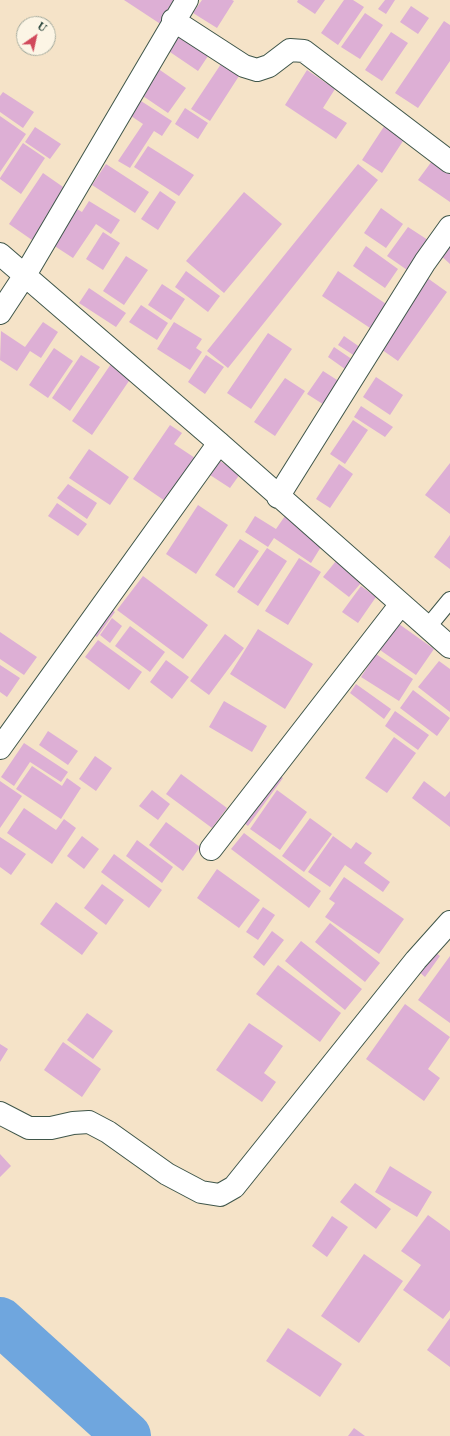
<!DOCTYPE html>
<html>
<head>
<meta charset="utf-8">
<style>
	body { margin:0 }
	#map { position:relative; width:450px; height:1436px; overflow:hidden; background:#f5e3c8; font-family:"EB Garamond",serif }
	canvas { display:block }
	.north { position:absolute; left:16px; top:16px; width:40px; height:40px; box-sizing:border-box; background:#fcf5e5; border:1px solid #a4ab9e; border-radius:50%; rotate:34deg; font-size:11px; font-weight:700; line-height:16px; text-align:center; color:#1f3d34 }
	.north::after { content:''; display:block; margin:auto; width:14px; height:18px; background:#d1495b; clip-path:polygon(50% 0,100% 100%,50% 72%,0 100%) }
</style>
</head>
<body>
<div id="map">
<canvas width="450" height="1436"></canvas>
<div class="north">U</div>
</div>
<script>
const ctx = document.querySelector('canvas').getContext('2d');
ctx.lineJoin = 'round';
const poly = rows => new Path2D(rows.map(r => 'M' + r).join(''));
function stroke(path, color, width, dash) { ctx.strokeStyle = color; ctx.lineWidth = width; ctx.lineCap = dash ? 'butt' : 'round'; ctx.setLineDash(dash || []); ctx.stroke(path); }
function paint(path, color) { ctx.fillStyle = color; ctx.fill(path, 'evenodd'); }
const river = poly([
	[0,1321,127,1436]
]);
const building = poly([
	[124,0,183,0,165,27],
	[202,0,232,0,234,1,217,28,193,13],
	[298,0,325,0,315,14,297,2],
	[344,0,353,0,364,7,338,45,321,33],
	[385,0,395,0,386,14,378,9],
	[411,6,429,18,418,34,400,22],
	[365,13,383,25,360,59,341,47],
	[444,21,450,25,450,61,418,108,395,93],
	[178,32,210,53,198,71,167,50],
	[391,32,408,43,382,81,365,70],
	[221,64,239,76,210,121,191,109],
	[157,68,186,88,168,113,140,94],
	[307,70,335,89,323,108,347,123,336,139,285,105],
	[3,92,34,112,23,128,0,112,0,96],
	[141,101,172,121,162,136,154,131,130,168,118,161,143,124,131,116],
	[185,108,208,123,198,139,175,124],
	[0,116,26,134,0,172],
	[385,125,405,138,382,173,362,160],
	[35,127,61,144,50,159,25,142],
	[23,143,45,158,21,194,0,179,0,178],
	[148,146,194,175,179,196,134,167],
	[432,161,450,174,450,202,418,180],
	[106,164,149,192,135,213,92,185],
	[358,164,378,180,228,368,207,351],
	[43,173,66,189,32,240,9,224],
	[160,191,176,202,158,230,141,219],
	[244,192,282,224,224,293,186,261],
	[89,201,120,220,111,234,96,224,73,258,53,245,77,209,82,212],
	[381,208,403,224,386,248,364,233],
	[408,227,431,242,410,272,387,256],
	[103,232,120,243,103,270,86,259],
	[450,241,450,264,438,253],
	[366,246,398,269,385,288,353,266],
	[126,256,148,270,124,305,103,291],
	[186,271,220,296,208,312,175,287],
	[338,271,386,304,370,328,322,296],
	[426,277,447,292,398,361,378,347],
	[162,284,185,299,171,320,148,305],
	[89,288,126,313,116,327,79,303],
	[141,305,168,323,157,340,129,322],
	[43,322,58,332,41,358,30,351,17,371,0,360,1,331,25,347],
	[174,322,202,339,196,348,202,352,190,370,157,349],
	[268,333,292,349,251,409,227,393],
	[344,336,367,352,361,360,338,345],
	[334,347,359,364,352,374,328,357],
	[54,348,73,361,48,398,29,385],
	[81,355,100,367,70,411,52,398],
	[206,355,224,367,205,394,188,382],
	[111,364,131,378,92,435,72,421],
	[323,371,345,385,329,408,307,394],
	[376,377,403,395,390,415,363,397],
	[285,378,305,391,275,436,254,422],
	[361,406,393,427,385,437,354,417],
	[353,420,368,430,345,464,330,454],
	[170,425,182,433,174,444,198,460,168,503,133,479],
	[89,449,129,477,110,505,69,478],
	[220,461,240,474,230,488,210,475],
	[450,463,450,514,425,495],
	[339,464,353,474,330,508,316,499],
	[68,484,97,503,87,519,57,498],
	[57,503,87,524,78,536,48,516],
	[198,505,228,525,196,574,166,554],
	[255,516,276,529,285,516,324,542,311,563,274,538,268,547,245,532],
	[450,535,450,569,434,557],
	[240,539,259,551,234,588,215,575],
	[267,548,287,561,258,606,237,592],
	[340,556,366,577,349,597,323,577],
	[299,558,321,572,288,625,265,611],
	[143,576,208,625,183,659,117,610],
	[361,586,376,597,358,623,342,612],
	[105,604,115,612,97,637,86,630],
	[112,618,122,626,110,643,100,635],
	[399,624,434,649,416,675,380,650],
	[130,626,165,652,150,672,115,646],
	[258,629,313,664,285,709,230,674],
	[0,632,37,657,24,675,0,659],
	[225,634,244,648,209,695,190,681],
	[98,640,142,672,129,690,85,657],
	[376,654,413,679,399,701,361,677],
	[166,660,189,677,172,699,150,682],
	[439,661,450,669,450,712,418,687],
	[0,665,20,678,7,697,0,692],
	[356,684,391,709,384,719,350,693],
	[413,690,450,718,437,736,400,708],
	[224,701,267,726,252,752,209,727],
	[395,711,429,735,418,750,385,726],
	[48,731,78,751,68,765,39,745],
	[394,737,416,753,387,793,365,778],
	[24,743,68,772,61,782,30,762,14,786,1,777],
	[95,756,112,768,96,791,79,779],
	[32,766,62,786,67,778,81,788,61,819,16,789],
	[275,772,283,778,248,826,240,820],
	[181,774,227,808,212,828,166,794],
	[0,781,22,796,0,828],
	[424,781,445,797,450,791,450,827,412,798],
	[152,790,170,804,158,820,139,806],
	[277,790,307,812,280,850,250,829],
	[24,808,56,830,64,819,76,828,52,864,7,833],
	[310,818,332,834,304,872,282,856],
	[166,822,200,847,183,871,149,845],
	[244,833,321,891,309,908,231,849],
	[82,836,99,849,84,869,67,856],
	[333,836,351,849,356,842,372,853,364,863,390,882,383,892,345,865,330,887,308,872],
	[0,837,26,854,11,875,0,867],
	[137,840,173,867,162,883,126,856],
	[114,854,162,890,149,908,101,872],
	[217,869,260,900,239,928,197,898],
	[344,877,404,919,379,954,325,917,335,903,329,899],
	[102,884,124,900,106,925,84,908],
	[56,902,98,933,82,955,40,924],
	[263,907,275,915,258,940,246,932],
	[330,923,380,963,365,982,315,942],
	[272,931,284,940,264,966,253,957],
	[301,941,362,989,345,1010,285,961],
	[432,950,440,956,425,977,417,970],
	[450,956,450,1023,418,1000],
	[278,965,341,1013,320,1042,256,994],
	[405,1004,450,1037,428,1069,440,1078,424,1101,366,1059],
	[87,1013,113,1031,93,1059,67,1040],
	[249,1023,283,1046,264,1073,276,1082,262,1102,216,1070],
	[63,1042,101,1069,82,1097,44,1070],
	[0,1044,8,1049,0,1062],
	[0,1154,11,1166,0,1177],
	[390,1166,432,1192,417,1217,375,1192],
	[355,1183,391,1209,376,1229,340,1202],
	[428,1215,450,1231,450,1310,443,1319,403,1290,421,1265,401,1251],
	[332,1216,348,1227,327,1257,312,1246],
	[364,1254,403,1281,359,1343,321,1316],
	[450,1318,450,1367,427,1350],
	[288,1328,342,1364,320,1397,266,1361],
	[354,1428,365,1436,348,1436]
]);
const service = poly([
	[427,628,450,600]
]);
const minor = poly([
	[173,20,244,66,257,70,269,66,290,50,304,51,450,162],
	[0,254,219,443,450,647],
	[0,313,25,275,187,0],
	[278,497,425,262,450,227],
	[0,748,219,443],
	[211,849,401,604],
	[0,1113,29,1128,51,1128,73,1123,89,1122,108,1132,167,1174,201,1192,220,1195,234,1187,416,960,450,922]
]);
stroke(river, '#6fa6de', 48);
paint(building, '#ddafd5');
stroke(service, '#3f564a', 18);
stroke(minor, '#3f564a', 24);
stroke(service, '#fff', 16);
stroke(minor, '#fff', 22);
</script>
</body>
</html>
